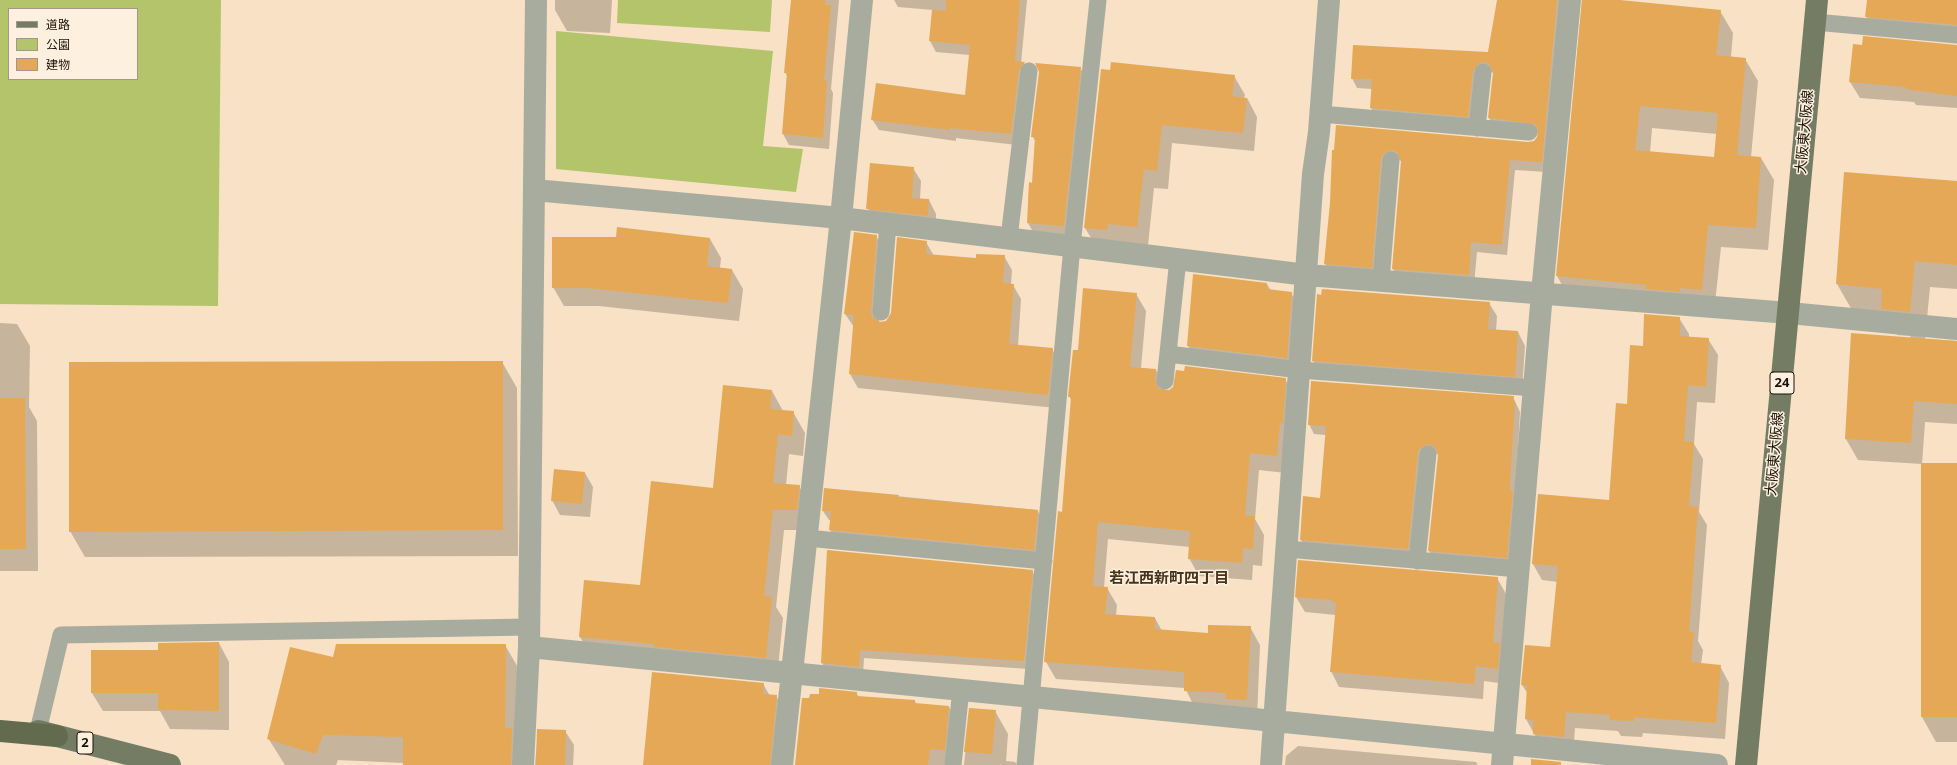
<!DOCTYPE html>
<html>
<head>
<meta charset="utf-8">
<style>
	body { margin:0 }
	#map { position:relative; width:1957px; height:765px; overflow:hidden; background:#f8e1c4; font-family:"Open Sans","Noto Sans JP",sans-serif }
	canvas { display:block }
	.legend { position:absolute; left:8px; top:8px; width:130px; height:72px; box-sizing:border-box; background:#fef0de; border:1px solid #a39788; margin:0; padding:5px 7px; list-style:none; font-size:12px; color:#1a1208 }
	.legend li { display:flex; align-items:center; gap:8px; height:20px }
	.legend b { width:20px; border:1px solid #a39788 }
</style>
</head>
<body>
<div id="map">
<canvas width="1957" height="765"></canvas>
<ul class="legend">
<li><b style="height:5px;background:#747c63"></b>道路</li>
<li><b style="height:11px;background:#b3c46b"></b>公園</li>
<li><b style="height:11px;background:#e4a856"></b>建物</li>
</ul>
</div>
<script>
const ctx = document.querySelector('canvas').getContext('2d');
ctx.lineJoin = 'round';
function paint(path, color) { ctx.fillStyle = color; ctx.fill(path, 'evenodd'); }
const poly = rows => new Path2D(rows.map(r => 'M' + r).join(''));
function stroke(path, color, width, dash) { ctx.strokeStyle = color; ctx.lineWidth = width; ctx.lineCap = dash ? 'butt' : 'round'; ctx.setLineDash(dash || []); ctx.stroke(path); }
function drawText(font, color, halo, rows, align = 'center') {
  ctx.font = font + ' "Open Sans","Noto Sans JP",sans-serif'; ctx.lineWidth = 3; ctx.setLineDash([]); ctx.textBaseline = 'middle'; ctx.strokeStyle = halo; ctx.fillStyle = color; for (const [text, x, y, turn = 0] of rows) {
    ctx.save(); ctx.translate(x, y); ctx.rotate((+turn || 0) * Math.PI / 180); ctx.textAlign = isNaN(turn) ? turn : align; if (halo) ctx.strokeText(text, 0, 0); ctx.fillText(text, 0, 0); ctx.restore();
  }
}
const green = poly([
	[0,0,221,0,218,306,0,304],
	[9,9,137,9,137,79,9,79],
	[618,0,772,0,770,32,617,23],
	[556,31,773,51,763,146,803,149,796,192,556,169]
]);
const shadow = poly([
	[555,0,612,0,610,33,567,31,555,10],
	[793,0,839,0,831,89,833,93,829,149,789,145,783,134,787,76,785,72],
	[894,0,1027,0,1021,63,1024,63,1030,74,1017,145,956,138,956,141,879,130,872,119,966,96,970,55,936,52,930,41,933,10,898,7],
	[1498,0,1569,0,1547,172,1515,170,1507,255,1477,252,1474,285,1399,279,1393,269,1402,161,1398,160,1377,277,1331,274,1325,264,1331,203,1333,151,1528,143,1534,142,1540,134,1537,132,1495,128,1489,118,1494,73,1491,72,1473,126,1377,118,1371,108,1372,89,1357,88,1352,78,1488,53],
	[1582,0,1610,0,1720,11,1733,33,1731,57,1745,59,1758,81,1751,157,1761,158,1774,180,1768,250,1721,247,1714,313,1570,299,1557,276],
	[1652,128,1717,134,1715,158,1650,153],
	[1868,0,1957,0,1957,40,1875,32,1866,16],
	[1863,46,1957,46,1957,108,1916,105,1914,102,1860,98,1850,82],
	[1080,68,1086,77,1069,235,1033,232,1028,223,1033,184,1036,142,1032,136],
	[1102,70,1234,76,1245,95,1244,98,1247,98,1257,117,1254,151,1172,143,1168,189,1154,188,1148,245,1096,246,1085,228],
	[913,168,921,181,920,199,929,200,936,214,936,229,875,222,868,208],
	[1845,173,1957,182,1957,289,1930,287,1925,339,1957,341,1957,424,1925,422,1922,464,1957,464,1957,742,1936,742,1922,717,1922,464,1858,460,1846,439,1911,336,1897,335,1884,314,1852,310,1837,284],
	[876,236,884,250,879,322,886,322,892,313,926,242,934,256,977,259,1004,256,1012,270,1011,285,1013,285,1021,299,1018,346,1052,349,1060,363,1056,408,858,388,850,374,854,327,845,314],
	[710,239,721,258,720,268,732,270,743,289,739,321,599,306,564,306,553,287],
	[1267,284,1271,291,1291,293,1303,312,1298,378,1199,366,1188,346],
	[1136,294,1146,311,1141,368,1156,370,1166,387,1165,391,1285,379,1295,397,1286,473,1259,470,1255,519,1264,535,1262,566,1253,565,1252,580,1199,576,1189,558,1190,547,1108,539,1104,587,1107,588,1117,605,1116,615,1155,618,1162,631,1209,634,1250,627,1260,645,1257,717,1195,708,1185,688,1056,679,1046,662,1063,513,1072,401,1069,396,1078,352],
	[1489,303,1497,316,1496,331,1518,332,1525,346,1522,390,1321,374,1313,361],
	[1679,318,1689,334,1689,338,1708,339,1718,355,1715,403,1697,402,1694,444,1703,459,1699,512,1707,525,1698,641,1703,650,1701,664,1720,666,1729,683,1725,739,1643,733,1642,737,1621,736,1618,731,1575,728,1573,753,1543,750,1526,719,1528,694,1522,685,1551,648,1558,582,1542,580,1533,564,1610,501,1628,405,1644,347],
	[0,323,17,324,30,346,29,407,37,421,38,571,0,571],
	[502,362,517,388,518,556,85,557,70,531],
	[772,391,783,411,793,412,805,433,803,456,789,454,786,485,799,486,811,507,808,530,784,530,776,607,783,618,777,678,592,657,580,637,585,581,641,586,714,489],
	[1513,397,1520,412,1512,567,1435,560,1429,551,1439,455,1435,453,1413,559,1306,549,1301,540,1321,499,1326,435,1314,434,1309,424],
	[585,473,593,487,590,517,560,515,552,500],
	[825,489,1037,510,1043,520,1039,559,835,539,830,530,831,520,829,520,823,511],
	[828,551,1032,571,1037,579,1029,669,864,658,863,675,827,672,822,663],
	[1497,578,1506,594,1506,684,1484,681,1483,699,1339,687,1331,671,1336,615,1305,612,1296,597],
	[219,643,229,662,229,730,170,729,160,711,103,711,92,693,159,651],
	[505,645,520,671,527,765,404,765,404,763,338,760,336,765,285,765,268,738,334,659],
	[763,684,770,696,776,696,789,718,784,765,644,765],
	[856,693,859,697,915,701,916,704,949,707,961,729,958,765,796,765],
	[970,709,995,711,1008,734,1006,761,1015,762,1017,765,964,765],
	[538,730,565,731,574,745,573,765,535,765],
	[1298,746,1476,762,1478,765,1285,765,1286,756]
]);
const building = poly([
	[791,0,826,0,825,5,831,5,824,80,827,81,823,138,782,134,787,73,784,73],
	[946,0,1020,0,1015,61,1025,62,1019,70,1011,134,950,128,950,130,871,120,876,83,965,95,970,45,929,41,932,10,946,11],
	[1497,0,1557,0,1542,162,1510,160,1502,245,1471,242,1469,275,1392,269,1401,161,1397,152,1391,150,1383,154,1381,159,1372,268,1324,264,1330,203,1332,150,1334,150,1336,125,1528,142,1534,141,1537,137,1538,128,1534,124,1488,118,1493,73,1489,64,1484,62,1479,63,1473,71,1468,117,1370,108,1372,79,1351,79,1353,45,1488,52],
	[1582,0,1620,0,1721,10,1716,55,1746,58,1737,155,1761,157,1756,228,1708,225,1702,290,1680,288,1680,292,1646,289,1646,285,1556,276],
	[1640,106,1718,113,1714,157,1635,150],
	[1867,0,1957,0,1957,25,1865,17],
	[1863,36,1957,45,1957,96,1905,89,1906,87,1849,82,1853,44,1862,45],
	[1111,62,1235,75,1232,96,1247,98,1243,133,1162,125,1157,171,1144,169,1137,227,1108,224,1107,230,1084,228,1101,69,1110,70],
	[1035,63,1081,67,1064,226,1027,223,1029,182,1032,183,1035,137,1031,137,1039,72],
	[870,163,914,167,912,198,929,199,928,216,866,209],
	[1844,172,1957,181,1957,265,1915,261,1910,312,1881,309,1882,289,1836,284],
	[617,227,710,238,707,266,732,269,728,303,588,288,552,288,552,237,616,237],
	[854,232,877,235,871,311,872,317,880,322,886,321,891,313,897,237,927,241,926,254,976,258,976,254,1005,255,1003,283,1014,284,1009,344,1053,348,1048,395,849,374,854,315,844,314],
	[1193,274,1267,283,1267,289,1292,292,1287,358,1187,346],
	[1083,288,1137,293,1130,367,1156,369,1155,380,1159,389,1169,390,1173,387,1176,370,1184,371,1185,366,1286,378,1283,423,1280,423,1277,456,1250,453,1245,516,1255,516,1253,549,1243,548,1242,563,1188,559,1190,531,1098,522,1093,586,1108,587,1105,614,1155,617,1155,629,1208,633,1208,625,1251,626,1247,700,1225,699,1226,693,1184,691,1184,672,1044,662,1058,511,1062,512,1071,397,1068,397,1073,350,1078,350],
	[1322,289,1490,302,1488,329,1518,331,1515,377,1312,361,1317,294,1321,295],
	[1644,314,1680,317,1680,336,1709,338,1706,387,1688,385,1684,441,1694,442,1689,506,1698,507,1689,632,1694,632,1691,662,1721,665,1716,723,1634,717,1634,721,1610,720,1610,715,1566,712,1564,737,1533,734,1533,720,1525,719,1527,686,1521,685,1525,645,1550,647,1558,566,1532,564,1538,494,1609,500,1616,403,1627,404,1630,345,1643,346],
	[1851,333,1957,341,1957,404,1914,401,1911,443,1845,439],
	[503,361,503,530,69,532,69,362],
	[1311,381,1514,396,1513,401,1515,401,1510,482,1510,491,1513,491,1507,558,1428,551,1438,455,1434,446,1429,444,1420,448,1418,453,1408,549,1300,540,1303,496,1320,498,1326,426,1308,425],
	[723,385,772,390,770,409,794,411,792,436,778,434,773,483,800,485,797,510,773,510,764,596,772,597,766,658,654,647,654,644,579,637,584,580,640,585,651,481,713,488],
	[0,398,25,398,26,549,0,549],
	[1921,463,1957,463,1957,717,1921,717],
	[554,469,585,472,582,504,551,501],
	[824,488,899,495,898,497,1038,510,1034,550,829,530,831,511,822,511],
	[827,550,1033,570,1024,661,860,650,859,667,821,663],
	[1298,560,1498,577,1493,643,1500,643,1498,669,1476,666,1474,684,1330,672,1336,603,1332,602,1332,600,1295,597],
	[219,642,219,711,158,710,158,693,91,693,91,650,158,650,158,643],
	[336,644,506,644,505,728,512,728,511,765,403,765,403,737,323,735,316,754,267,739,290,647,333,657],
	[652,672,764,683,763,694,777,695,770,765,643,765],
	[819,688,857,692,857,696,915,700,915,703,949,706,945,750,930,749,928,765,795,765,802,698,809,698,810,694,819,694],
	[969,708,996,710,992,754,964,752],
	[537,729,566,730,565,765,536,765],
	[1531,759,1561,762,1561,765,1531,765]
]);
const lane = poly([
	[1815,22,1957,35],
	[1321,114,1529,132],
	[1477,128,1483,72],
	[1009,238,1029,71],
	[1381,280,1391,160],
	[881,312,888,223],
	[1168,354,1300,370,1534,388],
	[1165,381,1178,259],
	[807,538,1044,561],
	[1287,549,1519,569],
	[1417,561,1428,454],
	[38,731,61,635,529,627],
	[953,765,961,689],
	[1025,765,1072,246,1098,0]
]);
const street = poly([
	[534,190,841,218,1307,275,1789,313,1957,329],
	[529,647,1717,765],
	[523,765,529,647,536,0],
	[782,765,841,218,862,0],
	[1271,765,1313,174,1319,132,1329,0],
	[1502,765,1542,293,1570,0]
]);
const primary = poly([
	[38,731,170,765],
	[1746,765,1817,0]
]);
const highway = poly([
	[0,731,57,736]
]);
const shields = [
	[1782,383,24],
	[85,743,16]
];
const shieldNames = [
	["24",1782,383],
	["2",85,743]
];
const streetNames = [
	["大阪東大阪線",1805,132,-85],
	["大阪東大阪線",1775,454,-85]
];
const neighbourhoodNames = [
	["若江西新町四丁目",1169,579]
];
paint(green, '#b3c46b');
paint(shadow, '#0003');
paint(building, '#e4a856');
stroke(lane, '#a7ac9e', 17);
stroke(street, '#a7ac9e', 22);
stroke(primary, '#747c63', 22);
stroke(highway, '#626b4e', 22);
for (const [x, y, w] of shields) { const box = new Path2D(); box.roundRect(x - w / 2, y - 11, w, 22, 3); ctx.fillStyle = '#fef0de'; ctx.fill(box); stroke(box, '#1a1208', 1); }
drawText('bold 13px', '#1a1208', null, shieldNames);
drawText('14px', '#1a1208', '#fef0de', streetNames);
drawText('bold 15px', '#47341c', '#fef0de', neighbourhoodNames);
</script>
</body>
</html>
